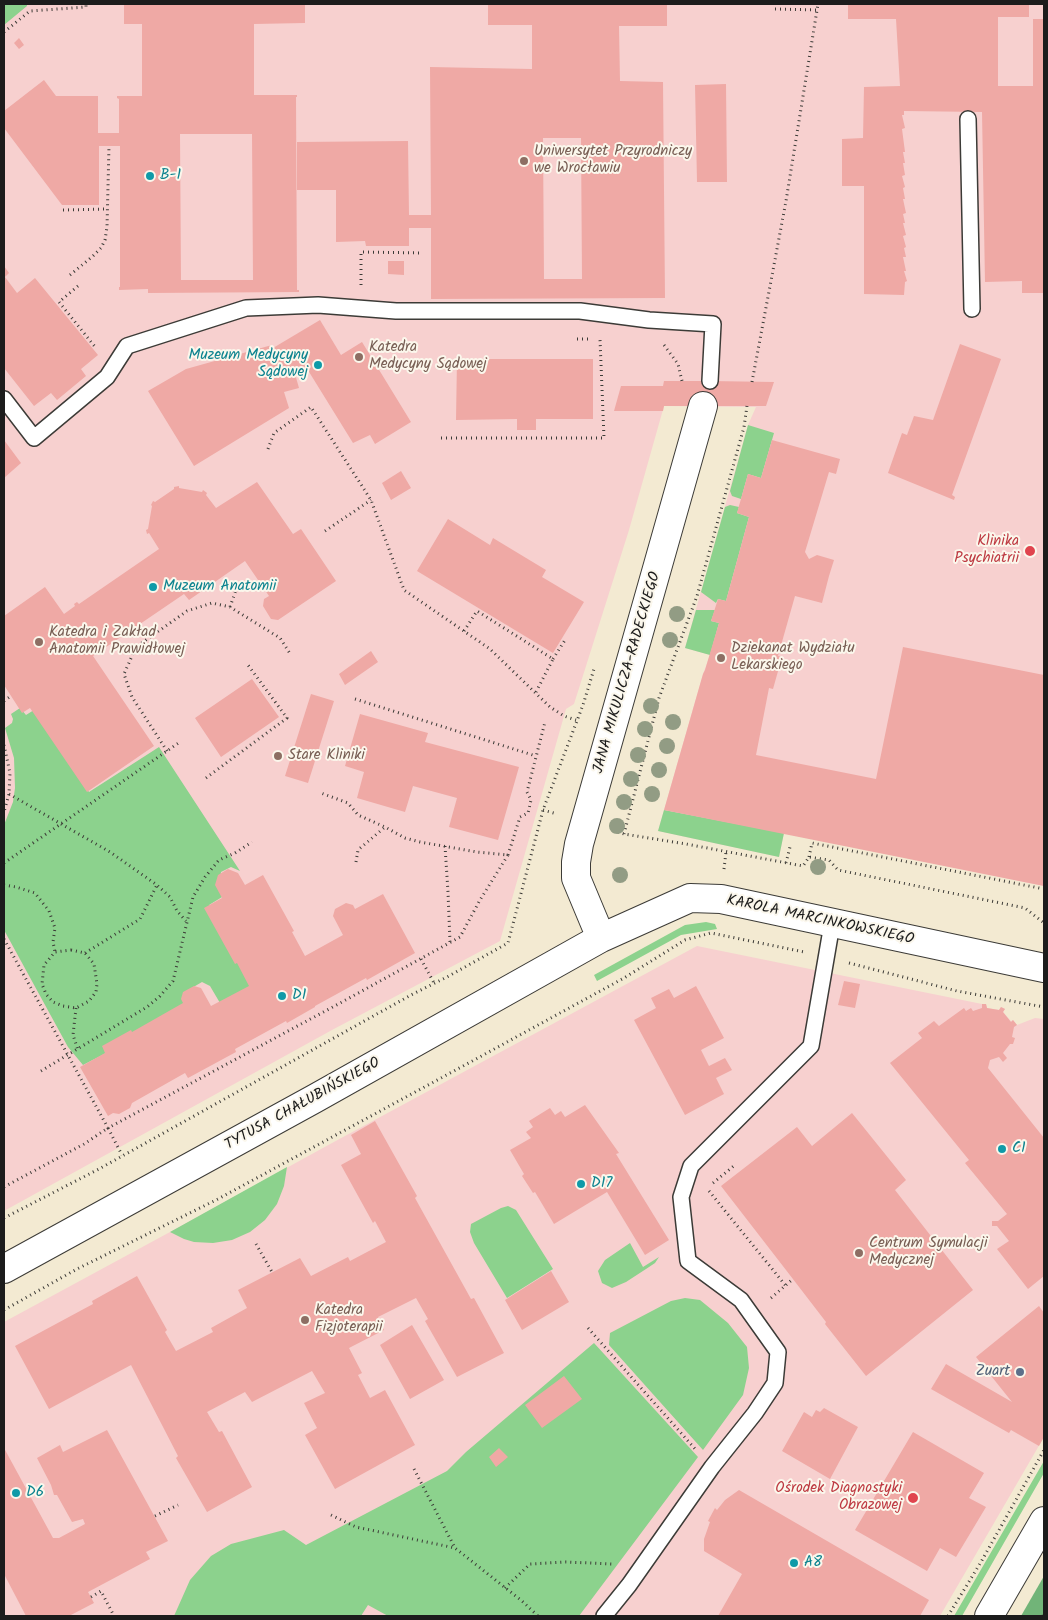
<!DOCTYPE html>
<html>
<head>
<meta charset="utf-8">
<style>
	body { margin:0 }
	#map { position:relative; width:1048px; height:1620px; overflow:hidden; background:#f3ead2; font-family:Kalam,sans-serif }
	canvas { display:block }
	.frame { position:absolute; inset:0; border:5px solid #1c1c1c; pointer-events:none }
</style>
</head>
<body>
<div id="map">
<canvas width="1048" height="1620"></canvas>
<div class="frame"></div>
</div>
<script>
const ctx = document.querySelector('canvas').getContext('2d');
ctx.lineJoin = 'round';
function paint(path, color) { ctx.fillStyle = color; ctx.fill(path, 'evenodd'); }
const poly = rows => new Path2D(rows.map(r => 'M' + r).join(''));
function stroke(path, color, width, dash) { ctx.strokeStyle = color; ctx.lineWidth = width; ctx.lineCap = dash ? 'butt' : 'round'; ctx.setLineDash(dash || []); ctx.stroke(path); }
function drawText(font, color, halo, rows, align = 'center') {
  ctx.font = font + ' Kalam,sans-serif'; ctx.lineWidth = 4; ctx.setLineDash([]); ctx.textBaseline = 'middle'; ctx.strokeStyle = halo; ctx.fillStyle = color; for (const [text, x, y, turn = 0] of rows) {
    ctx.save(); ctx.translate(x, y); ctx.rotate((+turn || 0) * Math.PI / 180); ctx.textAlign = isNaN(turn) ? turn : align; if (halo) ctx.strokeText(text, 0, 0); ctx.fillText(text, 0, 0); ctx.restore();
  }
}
const built = poly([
	[4,4,1044,4,1044,886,784,833,779,857,658,831,703,674,710,655,685,648,748,425,756,407,664,406,629,530,574,704,566,709,500,941,332,1030,4,1211],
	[697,946,982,1004,986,1004,987,1008,999,1010,1001,1007,1005,1009,1003,1012,1011,1021,1013,1020,1017,1025,1035,1018,1044,1019,1044,1437,940,1616,4,1616,4,1322,170,1232,332,1143]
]);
const green = poly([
	[4,4,27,4,27,6,4,25],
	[748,425,774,433,761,478,748,474,741,499,732,496,730,491],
	[730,505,739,507,737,513,749,517,726,601,718,599,716,603,701,592,725,507],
	[696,610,715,610,711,621,719,623,710,655,685,648],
	[20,708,26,715,34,710,89,792,159,747,240,871,231,867,221,872,220,882,227,894,209,905,242,962,256,984,220,1003,210,986,202,982,190,989,190,1001,112,1050,83,1065,68,1047,4,930,4,825,13,802,15,788,14,758,5,728,12,723,13,719,11,714],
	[664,810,784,833,779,857,658,831],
	[706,922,715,924,717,929,681,935,597,981,594,975,685,925],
	[287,1167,284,1186,277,1204,265,1220,250,1232,232,1240,213,1243,194,1242,184,1239,170,1232],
	[508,1206,516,1210,553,1269,507,1298,474,1243,470,1232,471,1224,501,1208],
	[630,1243,643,1267,659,1257,655,1263,646,1269,626,1282,612,1288,602,1283,598,1271,605,1260],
	[685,1298,700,1300,728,1323,747,1347,749,1368,743,1395,703,1450,609,1345,610,1333,671,1301],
	[594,1343,698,1457,579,1616,388,1616,368,1605,361,1616,174,1616,190,1580,211,1556,231,1544,284,1530,306,1545,447,1471,466,1452],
	[1044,1461,1044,1473,962,1616,954,1616]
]);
const forest = poly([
	[1044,1576,1044,1616,1021,1616]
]);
const building = poly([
	[124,4,305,4,305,23,254,24,254,95,297,95,297,97,296,97,297,290,299,290,299,292,148,293,148,289,119,290,119,287,120,287,120,146,99,146,99,205,62,205,4,128,4,111,44,80,56,96,98,96,98,133,119,133,119,99,117,98,117,96,142,96,142,24,124,24],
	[180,134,252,134,253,280,181,280],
	[488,4,667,4,667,26,619,26,620,81,663,82,665,298,431,299,431,228,409,228,409,246,366,246,365,241,336,242,336,190,297,190,297,142,408,141,409,215,431,215,430,67,532,69,532,25,488,25],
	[543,138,581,138,582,279,544,279],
	[848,4,1029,4,1029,17,998,17,998,86,1033,86,1033,19,1044,19,1044,293,1022,293,1022,281,985,282,982,112,904,111,904,115,902,115,905,128,902,129,905,152,903,152,905,163,903,163,905,175,902,176,905,187,903,188,905,199,903,199,906,213,903,214,905,223,903,223,906,235,903,236,906,247,904,248,906,257,903,257,906,271,904,271,907,281,905,282,904,295,864,294,864,186,842,186,842,139,863,138,864,87,900,86,896,19,848,19],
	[19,38,24,45,19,49,14,43],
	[726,84,727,182,697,182,695,85],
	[388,261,404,261,404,275,388,274],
	[4,266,9,273,5,277,17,293,35,278,98,355,81,369,86,376,57,400,51,393,34,406,4,368],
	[320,320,341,355,362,342,411,422,375,444,370,435,353,443,306,367,295,374,299,388,284,392,289,408,194,466,148,391,186,369,272,345,273,348],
	[960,344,1001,359,952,495,955,497,954,500,888,473,902,433,907,435,914,416,933,420],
	[457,359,593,359,593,419,536,419,536,430,517,430,517,419,456,420],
	[664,381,710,381,774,382,766,406,664,406,663,411,614,411,621,386,663,386],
	[4,440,21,463,4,478],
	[772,440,840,459,836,474,829,472,805,552,809,559,817,555,834,560,829,576,822,603,795,596,778,656,782,657,773,689,769,688,756,755,876,779,903,647,1044,675,1044,886,664,810,703,674,705,670,719,623,711,621,718,599,726,601,749,517,737,513,748,474,761,478],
	[401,471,411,488,391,500,382,483],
	[257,482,293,534,301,529,336,581,278,620,271,619,263,606,264,599,269,596,245,561,189,600,184,594,93,656,154,746,87,792,30,708,22,713,4,685,4,616,45,587,64,614,75,606,74,604,77,602,79,604,159,549,149,533,147,534,146,530,148,529,152,506,151,505,153,501,155,502,174,489,174,487,179,486,179,488,202,492,203,490,207,493,206,495,216,508],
	[448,519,490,545,493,538,546,570,542,577,584,602,553,653,417,571],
	[371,651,378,662,345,685,339,674],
	[252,679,279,717,221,757,195,718],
	[311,694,334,701,308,783,285,776],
	[360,714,428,733,425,742,519,767,498,840,449,827,457,798,413,786,405,812,357,798,364,772,345,766],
	[228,869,238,873,245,885,263,875,294,931,292,932,305,956,343,935,333,916,335,909,346,903,353,905,355,909,383,894,415,953,367,980,366,978,315,1006,315,1007,287,1023,286,1021,235,1049,236,1052,188,1078,185,1073,132,1103,130,1108,119,1114,113,1113,108,1116,80,1067,105,1053,102,1046,131,1030,132,1032,183,1003,181,999,183,992,194,986,201,988,211,1006,249,986,237,963,235,964,204,908,222,898,215,885,218,875],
	[844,981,860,984,855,1008,838,1005],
	[696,986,724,1038,701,1050,709,1066,725,1058,732,1070,716,1078,724,1094,685,1115,634,1020,656,1008,651,998,669,989,674,998],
	[982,1004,986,1004,987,1008,999,1010,1001,1007,1005,1009,1003,1012,1011,1022,1013,1020,1017,1025,1014,1027,1012,1037,1015,1038,1013,1044,1010,1044,1003,1053,1007,1058,1003,1062,999,1057,990,1060,988,1068,1044,1138,1044,1276,1028,1289,997,1249,1009,1241,997,1226,992,1226,992,1221,998,1221,1007,1214,965,1163,969,1160,890,1063,922,1038,918,1033,934,1021,939,1026,964,1008,966,1011,971,1008,973,1011,982,1008],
	[585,1105,619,1153,616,1154,669,1240,645,1255,607,1192,554,1224,535,1192,533,1193,522,1176,524,1174,510,1150,531,1138,526,1132,533,1127,529,1121,550,1108,555,1115,561,1111,565,1117],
	[852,1113,906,1180,895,1190,973,1290,866,1376,825,1324,826,1322,786,1270,721,1186,797,1127,812,1146],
	[375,1121,417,1196,415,1198,471,1299,474,1298,504,1353,457,1377,425,1321,428,1319,416,1298,378,1317,384,1330,349,1348,362,1373,358,1375,370,1398,385,1390,415,1445,335,1489,305,1435,317,1428,304,1403,325,1393,312,1371,252,1402,245,1392,207,1412,219,1432,222,1431,252,1487,207,1512,176,1458,178,1456,131,1365,49,1409,15,1346,93,1304,92,1301,137,1276,167,1330,165,1332,176,1351,213,1332,211,1328,247,1308,238,1290,300,1258,311,1276,348,1257,350,1261,386,1242,375,1221,373,1223,341,1165,361,1154,351,1135],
	[551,1271,569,1302,522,1330,505,1300],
	[1039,1306,1044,1313,1044,1437,1039,1446,1011,1430,1009,1433,931,1389,946,1364,1012,1402,976,1357],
	[412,1325,444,1380,410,1399,380,1345],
	[564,1376,582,1399,542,1428,525,1405],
	[824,1408,858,1427,830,1479,782,1451,804,1412,812,1417,816,1410,820,1412],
	[107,1430,168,1541,146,1552,150,1559,88,1592,94,1603,69,1616,26,1616,4,1574,4,1563,5,1562,4,1560,4,1448,53,1538,59,1538,85,1524,83,1519,72,1522,57,1495,54,1495,51,1485,37,1458,60,1445,63,1452],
	[913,1432,984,1473,969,1498,986,1507,956,1557,940,1548,927,1571,855,1530],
	[499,1448,508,1457,496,1467,489,1457],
	[739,1490,929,1600,920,1616,718,1616,742,1574,704,1551,704,1539,710,1522,708,1521,715,1508,717,1510,725,1500]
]);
const path = poly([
	[775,9,817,10],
	[4,32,30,11,86,7,86,4],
	[63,210,107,209],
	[70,275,93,256,101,248,105,240,107,227,109,146],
	[361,285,361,252,422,253],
	[78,286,59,302,96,348],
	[577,339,588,339],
	[664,345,678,364,682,381],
	[752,382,786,201,818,4],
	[441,438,604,438,600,339],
	[268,449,274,433,311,407,371,500,404,590,490,649,550,707,564,716,576,720],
	[325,531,371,500],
	[230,607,236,590],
	[464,631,477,611,553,659,536,692],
	[553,659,565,640],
	[355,699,536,756],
	[4,701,11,696],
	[4,745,10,773,9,794,4,812],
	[167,751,132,697,124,674,136,647,187,611,212,603,230,607,280,638,291,655],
	[206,778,287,718,248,665],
	[9,794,110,852,157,885,170,897,177,911,186,921],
	[543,810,557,814],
	[613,831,624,834,686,844,803,866,809,857,829,860,838,870,1025,908,1044,923],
	[624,834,659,698,697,596,744,427,747,406],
	[445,846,448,892,450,942],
	[508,855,520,817,528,813,531,800,527,792,545,722],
	[809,857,812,843,1044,889],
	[356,862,358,850,385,827],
	[4,863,180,742],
	[786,863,790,847],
	[724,869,726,852],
	[4,885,16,887,35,893,49,911,55,928,53,942,55,952],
	[4,939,108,1128,342,1002,460,937,480,900,508,855,477,852,420,842,405,838,385,827,358,815,348,803,321,793],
	[71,950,85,953,94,964,97,984,96,992,89,1001,76,1008,63,1006,53,1002,46,994,42,984,44,965,55,952,71,950],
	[85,953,140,919,157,885],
	[421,959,434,983],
	[849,963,957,991,1044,1007],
	[76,1008,73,1035,78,1050],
	[41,1071,147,1007,160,996,173,981,193,897,205,877,219,860,235,853,252,842],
	[713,1183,735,1165],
	[4,1187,84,1144,108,1128,122,1155],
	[709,1191,786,1286],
	[4,1218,99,1169,411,995,447,977,508,943,543,810,583,705,594,669],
	[256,1244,272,1272],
	[771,1298,793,1279],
	[4,1310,77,1269,218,1199,476,1059,624,978,685,940,711,933,804,952],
	[588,1328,696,1450],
	[414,1469,455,1548,522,1601,538,1616],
	[331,1515,356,1527,455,1548],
	[155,1516,178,1505],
	[505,1588,530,1564,566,1562,613,1564],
	[91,1597,101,1591,114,1616],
	[948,1616,981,1562,1044,1450],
	[1043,1616,1044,1613]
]);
const lane = poly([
	[968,119,972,309],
	[4,399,34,438,107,377,127,346,246,308,318,305,396,311,580,311,649,320,713,324,710,381],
	[604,1616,629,1585,712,1467,755,1413,775,1383,778,1352,741,1300,688,1261,681,1197,691,1166,811,1046,832,924]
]);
const street = poly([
	[601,938,576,878,576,862,579,844,703,406],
	[4,1269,314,1099,601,938,690,898,721,899,1044,968],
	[989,1616,1044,1521]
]);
const trees = [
	[677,614],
	[670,640],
	[651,706],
	[673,722],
	[645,729],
	[667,746],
	[638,755],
	[659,770],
	[631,779],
	[652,794],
	[624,802],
	[617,826],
	[818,867],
	[620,875]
];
const markers = [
	[524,161,5,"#8d6e63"],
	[150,176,5,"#0f9aa8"],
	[359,357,5,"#8d6e63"],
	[318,365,5,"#0f9aa8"],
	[1030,551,6,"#e0444e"],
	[153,587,5,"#0f9aa8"],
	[39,642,5,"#8d6e63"],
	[721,658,5,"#8d6e63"],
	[278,756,5,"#8d6e63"],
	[282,996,5,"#0f9aa8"],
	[1002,1149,5,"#0f9aa8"],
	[581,1184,5,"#0f9aa8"],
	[859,1253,5,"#8d6e63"],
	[305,1320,5,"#8d6e63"],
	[1020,1372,5,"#5c6f8a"],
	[16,1493,5,"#0f9aa8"],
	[913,1498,6,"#e0444e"],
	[794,1563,5,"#0f9aa8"]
];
const educationNames = [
	["Uniwersytet Przyrodniczy",534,152],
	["we Wrocławiu",534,169],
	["Katedra",369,348],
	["Medycyny Sądowej",369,365],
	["Katedra i Zakład",49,633],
	["Anatomii Prawidłowej",49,650],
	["Dziekanat Wydziału",731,649],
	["Lekarskiego",731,666],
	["Stare Kliniki",288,756],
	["Centrum Symulacji",869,1244],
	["Medycznej",869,1261],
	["Katedra",315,1311],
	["Fizjoterapii",315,1328]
];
const cultureNames = [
	["B-1",160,176],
	["Muzeum Medycyny",308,356,"right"],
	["Sądowej",308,373,"right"],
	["Muzeum Anatomii",163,587],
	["D1",292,996],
	["C1",1012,1149],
	["D17",591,1184],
	["D6",26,1493],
	["A8",804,1563]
];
const healthNames = [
	["Klinika",1019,542],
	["Psychiatrii",1019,559],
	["Ośrodek Diagnostyki",902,1489],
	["Obrazowej",902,1506]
];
const streetNames = [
	["JANA MIKULICZA-RADECKIEGO",628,673,-74],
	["KAROLA MARCINKOWSKIEGO",820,921,12],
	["TYTUSA CHAŁUBIŃSKIEGO",303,1105,-29]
];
const serviceNames = [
	["Zuart",1010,1372]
];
paint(built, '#f7d0cf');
paint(green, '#8cd28d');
paint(forest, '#71b478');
paint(building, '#efa9a5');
stroke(lane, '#3c3b37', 18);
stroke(street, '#3c3b37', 30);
stroke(path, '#3c3b37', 3, [1, 4]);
stroke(lane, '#fff', 15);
stroke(street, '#fff', 28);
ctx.fillStyle = '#929c84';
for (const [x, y] of trees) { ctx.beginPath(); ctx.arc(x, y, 8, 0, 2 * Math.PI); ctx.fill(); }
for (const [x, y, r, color] of markers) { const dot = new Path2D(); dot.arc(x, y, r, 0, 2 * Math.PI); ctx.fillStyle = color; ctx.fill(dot); stroke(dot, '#fbf7ec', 2); }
drawText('15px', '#785e54', '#fbf7ec', educationNames, 'left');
drawText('15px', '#0d838f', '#fbf7ec', cultureNames, 'left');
drawText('15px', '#be3a42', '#fbf7ec', healthNames, 'right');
drawText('15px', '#1c1c1c', '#fbf7ec', streetNames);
drawText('15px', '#4e5e75', '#fbf7ec', serviceNames, 'right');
</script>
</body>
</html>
